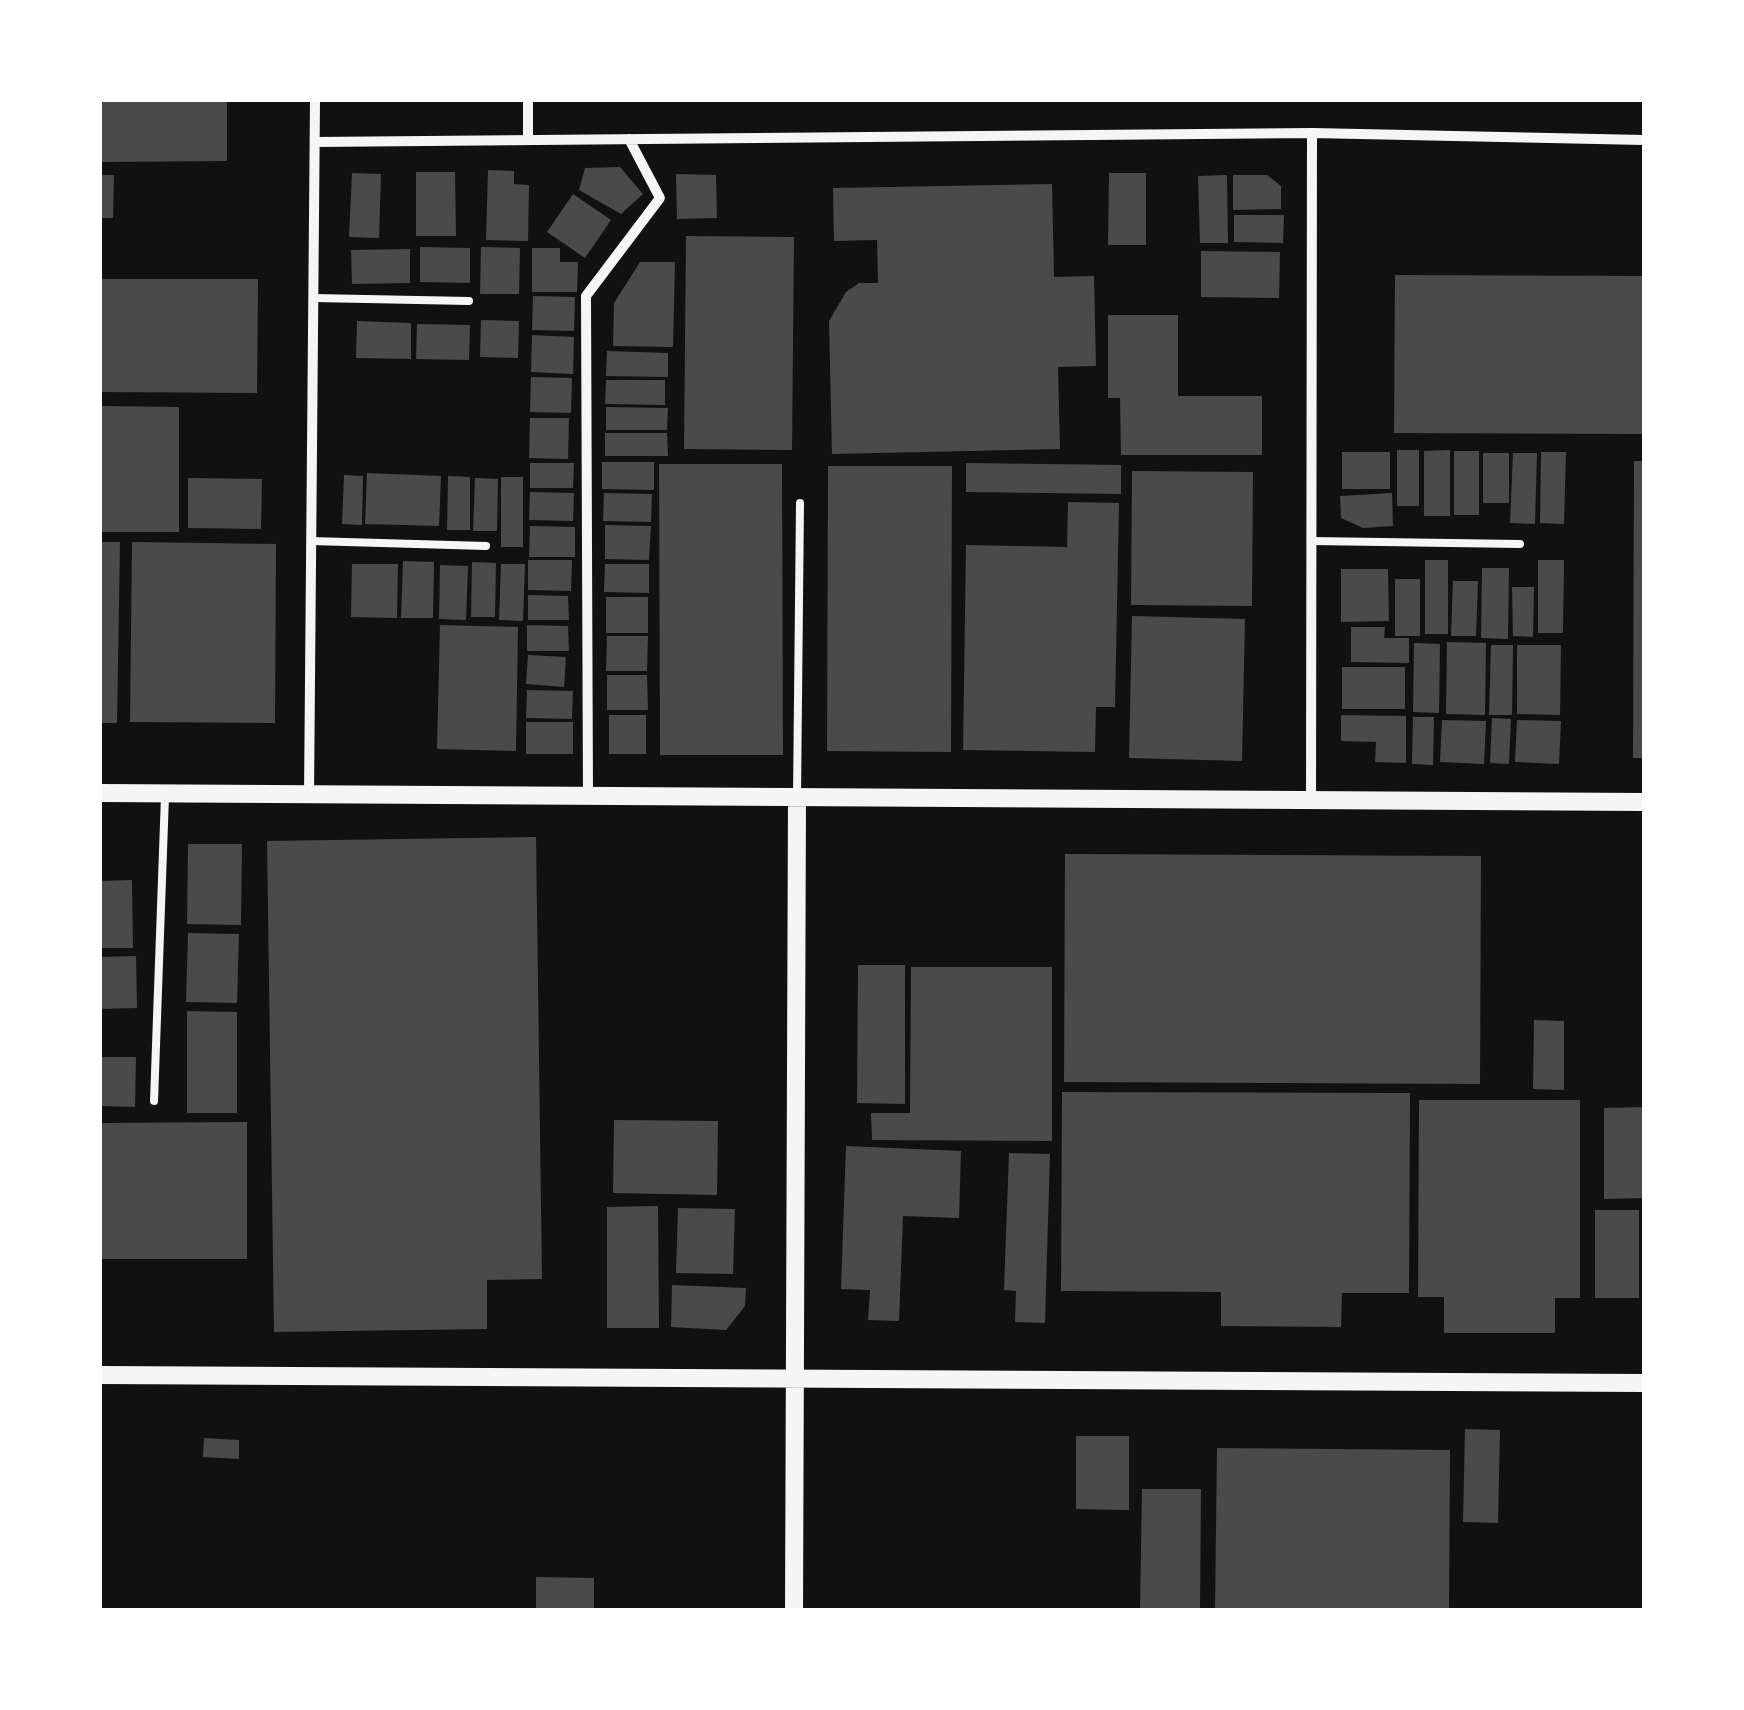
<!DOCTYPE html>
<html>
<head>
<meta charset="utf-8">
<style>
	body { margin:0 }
	#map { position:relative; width:1744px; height:1710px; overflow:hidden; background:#111; font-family:"Nunito Sans",sans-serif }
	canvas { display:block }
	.frame { position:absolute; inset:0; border:102px solid #fff; pointer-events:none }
</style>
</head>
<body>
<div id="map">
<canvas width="1744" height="1710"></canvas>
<div class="frame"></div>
</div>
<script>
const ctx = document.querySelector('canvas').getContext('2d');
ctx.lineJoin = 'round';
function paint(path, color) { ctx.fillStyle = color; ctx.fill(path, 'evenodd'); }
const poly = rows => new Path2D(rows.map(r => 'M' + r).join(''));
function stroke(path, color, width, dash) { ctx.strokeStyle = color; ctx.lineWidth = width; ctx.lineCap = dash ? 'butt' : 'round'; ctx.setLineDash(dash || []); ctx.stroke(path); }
const building = poly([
	[100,100,227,100,227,161,100,162],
	[620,167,643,194,621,214,579,190,585,168],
	[488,170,514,171,514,184,529,185,528,241,486,240],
	[416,172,455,172,456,236,416,236],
	[352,173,381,174,379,238,349,237],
	[1109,173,1146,173,1146,245,1108,245],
	[676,174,716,175,717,218,677,219],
	[100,175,114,175,113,218,100,218],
	[1227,175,1228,243,1200,243,1198,176],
	[1233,175,1267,175,1281,186,1281,209,1233,210],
	[1052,184,1054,277,1094,276,1096,366,1058,367,1060,449,832,454,829,321,846,292,859,283,878,283,877,240,834,241,833,188],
	[573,194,611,220,585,258,547,232],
	[1234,215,1284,215,1283,243,1234,242],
	[686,236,794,237,792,450,684,449],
	[420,247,470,248,470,283,420,282],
	[481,247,520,248,519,294,480,294],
	[532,248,560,248,560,262,578,262,577,292,532,292],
	[410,249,410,283,352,284,351,250],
	[1201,251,1280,252,1279,298,1201,297],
	[640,262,675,262,673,347,613,346,614,303],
	[1395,275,1644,276,1644,434,1394,433],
	[100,279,258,279,257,393,100,392],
	[533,296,575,297,574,331,532,330],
	[1108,315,1178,315,1178,396,1262,396,1262,455,1121,455,1120,398,1108,398],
	[481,320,519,321,518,358,480,357],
	[357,321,411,323,411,359,356,358],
	[417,324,470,325,469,360,416,359],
	[532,335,574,337,573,374,531,372],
	[607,351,668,353,668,377,606,376],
	[531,377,572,378,571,413,530,412],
	[606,380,665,380,665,405,605,404],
	[100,406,179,407,179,532,100,532],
	[606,407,668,408,667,430,606,430],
	[530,418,569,418,568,459,529,458],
	[605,433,667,433,668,456,605,456],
	[1397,450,1419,450,1419,506,1397,506],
	[1450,450,1450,516,1424,516,1424,451],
	[1454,451,1479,451,1479,515,1454,515],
	[1342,452,1390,452,1390,489,1342,489],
	[1541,452,1566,452,1564,524,1540,523],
	[1483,453,1509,453,1509,503,1483,503],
	[1513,453,1537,453,1535,524,1510,523],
	[1634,461,1644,461,1644,758,1633,758],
	[602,462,654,462,654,490,602,489],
	[530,463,574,463,573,488,530,488],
	[966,463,1121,465,1121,494,966,492],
	[659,464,782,464,783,755,660,755],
	[828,466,952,466,951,752,827,751],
	[1132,471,1253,472,1252,606,1131,605],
	[367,473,441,476,439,526,365,524],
	[344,475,363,476,362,525,342,524],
	[448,476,470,477,470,530,447,530],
	[501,477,523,477,523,547,501,547],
	[188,478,262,479,261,529,188,528],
	[475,478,498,479,497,531,473,531],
	[530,492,574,493,573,521,529,520],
	[604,493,652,494,651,522,603,521],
	[1392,493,1393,526,1363,528,1341,518,1340,496],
	[1068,502,1119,503,1115,707,1096,707,1095,752,963,750,966,545,1067,547],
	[605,525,651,526,649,560,605,559],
	[530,526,575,527,575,557,529,557],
	[100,542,120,542,117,723,100,723],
	[132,542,276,544,275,723,130,722],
	[528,560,572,560,571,591,528,590],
	[1425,560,1448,560,1448,634,1425,634],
	[1538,560,1564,560,1563,633,1538,633],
	[403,561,434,562,433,618,401,618],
	[472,562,496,563,495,617,471,617],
	[352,564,398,564,397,618,351,617],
	[501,564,525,564,523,621,499,620],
	[605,564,649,564,649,593,604,592],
	[440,565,468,566,466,620,439,619],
	[1482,568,1509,568,1508,639,1481,638],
	[1341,569,1388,569,1389,621,1341,622],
	[1395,579,1420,579,1420,636,1395,636],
	[1453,581,1478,581,1476,636,1451,636],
	[1512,587,1534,587,1533,637,1513,636],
	[528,595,568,596,569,620,528,620],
	[606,597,648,597,648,633,606,633],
	[1132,616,1245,619,1242,761,1129,758],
	[440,625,518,627,516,751,437,749],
	[527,625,568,626,569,651,527,651],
	[1351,627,1385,627,1384,638,1409,638,1409,663,1351,662],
	[607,636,648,636,647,671,606,671],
	[1447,642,1486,643,1485,715,1446,714],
	[1414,643,1440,644,1439,713,1413,712],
	[1491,645,1513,645,1512,715,1489,715],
	[1517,645,1561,645,1560,715,1517,714],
	[528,655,566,657,564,687,526,684],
	[1342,667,1405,667,1405,709,1342,709],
	[607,675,647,675,648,710,607,710],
	[527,690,573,691,572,719,526,718],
	[609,715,646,715,646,754,609,754],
	[1341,715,1406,716,1406,763,1375,762,1376,742,1341,741],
	[1413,717,1434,717,1433,765,1412,764],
	[1492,718,1511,719,1509,764,1490,763],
	[1442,720,1486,721,1484,764,1440,762],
	[1517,720,1561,721,1559,764,1515,762],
	[526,722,573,722,573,754,526,754],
	[536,837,542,1279,487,1280,487,1329,274,1332,267,841],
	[188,844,242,844,241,925,187,924],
	[1065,854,1481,856,1480,1084,1064,1082],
	[132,880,133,948,100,948,100,881],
	[188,933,239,934,237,1003,186,1002],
	[136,956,137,1008,100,1009,100,957],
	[858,965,905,965,905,1104,857,1103],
	[911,967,1052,967,1052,1141,872,1140,871,1113,910,1113],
	[187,1011,237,1012,237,1113,187,1113],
	[1534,1020,1564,1021,1564,1090,1533,1089],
	[100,1057,136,1057,135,1107,100,1106],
	[1062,1092,1410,1093,1409,1293,1342,1293,1341,1327,1221,1326,1221,1292,1061,1291],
	[1419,1100,1580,1100,1580,1298,1555,1298,1555,1333,1444,1333,1444,1297,1418,1297],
	[1644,1107,1644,1198,1604,1199,1604,1108],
	[614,1120,718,1121,717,1195,613,1193],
	[247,1122,247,1259,100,1259,100,1123],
	[846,1146,961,1151,959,1218,903,1216,899,1321,868,1320,870,1290,841,1289],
	[1009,1153,1050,1154,1045,1323,1015,1322,1016,1291,1004,1290],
	[658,1206,659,1328,607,1328,607,1207],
	[678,1208,735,1209,733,1274,676,1273],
	[1595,1210,1639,1210,1639,1298,1595,1298],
	[672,1285,746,1288,745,1306,726,1330,671,1327],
	[1465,1429,1500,1430,1498,1523,1463,1522],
	[1076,1436,1129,1436,1129,1510,1076,1509],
	[204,1438,239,1440,239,1459,203,1457],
	[1217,1448,1450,1450,1449,1610,1215,1610],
	[1142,1489,1201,1489,1200,1610,1140,1610],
	[536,1577,594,1578,594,1610,536,1610]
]);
const service = poly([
	[314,298,469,301],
	[311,541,486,546],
	[1312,541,1520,544],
	[797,797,800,503],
	[154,1101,165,796]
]);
const minor = poly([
	[528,100,528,140],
	[315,142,1312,133,1644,140],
	[309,795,315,100],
	[588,796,586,296,660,198,629,139],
	[1311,799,1312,133]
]);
const tertiary = poly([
	[100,793,1644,802],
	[100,1375,1644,1383],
	[794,1610,797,797]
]);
paint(building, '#4a4a4a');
stroke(service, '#f5f5f5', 8);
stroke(minor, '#f5f5f5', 10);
stroke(tertiary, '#f5f5f5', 18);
</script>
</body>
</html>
